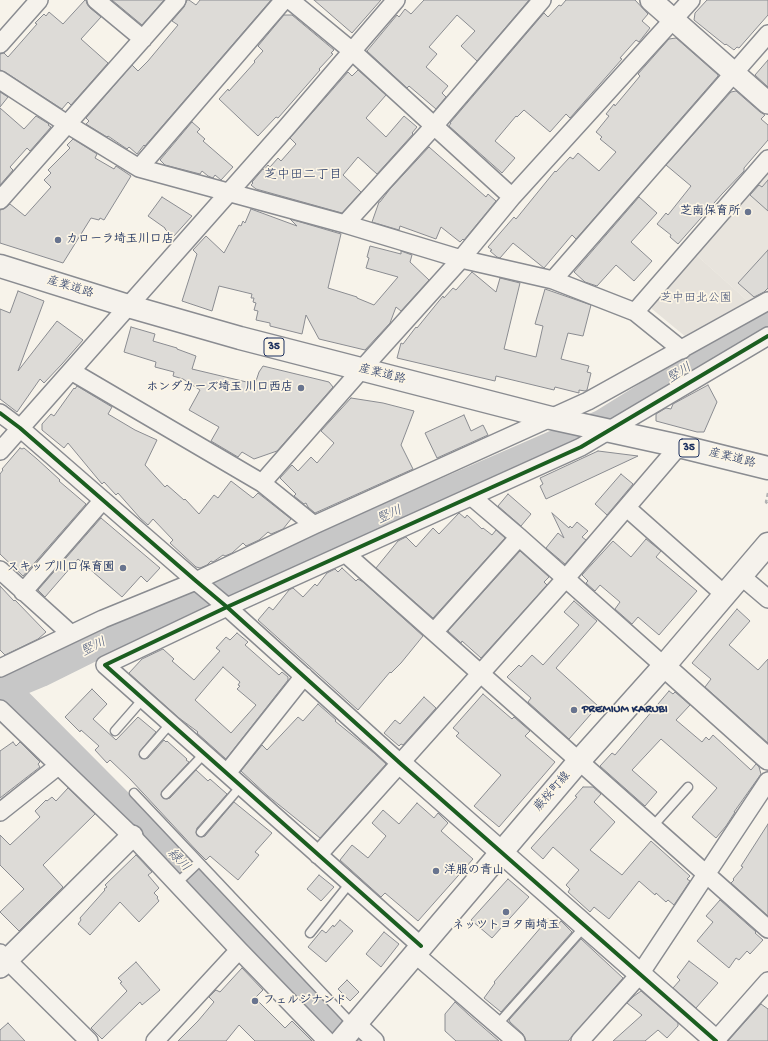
<!DOCTYPE html>
<html>
<head>
<meta charset="utf-8">
<style>
	body { margin:0 }
	canvas { display:block; background:#f7f3ea }
</style>
</head>
<body>
<canvas width="768" height="1041"></canvas>
<script>
const ctx = document.querySelector('canvas').getContext('2d');
ctx.lineJoin = 'round';
function paint(path, color) { ctx.fillStyle = color; ctx.fill(path, 'evenodd'); }
const poly = rows => new Path2D(rows.map(r => 'M' + r).join(''));
function stroke(path, color, width, dash) { ctx.strokeStyle = color; ctx.lineWidth = width; ctx.lineCap = dash ? 'butt' : 'round'; ctx.setLineDash(dash || []); ctx.stroke(path); }
function drawText(font, color, halo, rows, align = 'center') {
  ctx.font = font + ' "Gochi Hand","Klee One",sans-serif'; ctx.lineWidth = 3.5; ctx.setLineDash([]); ctx.textBaseline = 'middle'; ctx.strokeStyle = halo; ctx.fillStyle = color; for (const [text, x, y, turn = 0] of rows) {
    ctx.save(); ctx.translate(x, y); ctx.rotate((+turn || 0) * Math.PI / 180); ctx.textAlign = isNaN(turn) ? turn : align; if (halo) ctx.strokeText(text, 0, 0); ctx.fillText(text, 0, 0); ctx.restore();
  }
}
const built = poly([
	[763,172,768,173,768,295,751,304,693,252]
]);
const green = poly([
	[693,252,751,304,694,337,686,337,652,309,653,297]
]);
const water = poly([
	[13,681,28,703,0,716,0,688]
]);
const river = poly([
	[0,688,20,702,183,866,350,1041],
	[0,691,41,674,198,596,308,552,321,545,601,423,768,319]
]);
const building = poly([
	[85,0,86,0,87,4,90,8,101,17,81,39,108,63,71,105,68,102,62,109,5,72,0,70,0,54,4,53,8,57,37,24,35,23,44,14,46,16,49,12,63,24,85,0],
	[112,0,164,0,142,25,112,0],
	[187,0,189,0,196,5,200,0,271,0,145,146,144,145,137,154,129,147,127,149,108,136,107,137,86,124,89,121,86,118,132,65,138,71,148,61,178,25,172,21,184,7,187,0],
	[314,0,381,0,352,33,314,0],
	[424,0,529,0,477,61,461,46,475,31,457,15,429,47,437,54,426,67,448,86,442,93,446,97,436,109,409,86,407,88,367,51,397,15,399,17,405,9,411,14,424,0],
	[566,0,635,0,648,14,642,21,650,28,639,42,636,40,620,58,622,59,570,118,566,114,550,132,524,110,517,117,516,116,495,141,515,158,502,173,449,126,451,123,450,123,544,13,548,17,559,5,561,6,566,0],
	[707,0,768,0,768,15,739,48,737,47,734,50,726,44,725,45,694,20,695,13,707,0],
	[284,15,292,15,334,50,331,53,333,54,319,69,320,70,286,109,278,118,276,117,258,136,219,99,228,89,229,91,255,62,254,61,263,51,258,46,284,15],
	[676,38,718,75,718,76,576,239,572,235,544,268,513,243,500,258,497,257,490,251,492,250,488,247,514,217,516,219,555,171,556,172,570,157,573,159,578,153,599,171,616,152,600,139,602,137,596,132,609,116,606,114,614,104,615,106,640,76,638,74,669,39,676,38],
	[768,60,768,87,755,75,768,60],
	[358,70,386,95,366,118,386,137,404,116,417,127,412,133,413,134,377,174,358,157,343,175,361,192,342,213,256,189,251,185,253,183,252,182,253,181,263,169,264,170,268,165,270,167,278,158,281,161,296,144,290,138,348,72,352,76,358,70],
	[736,91,760,112,765,115,761,119,768,125,768,140,744,168,744,171,722,194,678,244,670,237,671,235,657,224,666,213,668,215,691,186,666,165,731,92,736,91],
	[0,92,8,97,0,107,0,92],
	[0,108,24,129,36,116,49,124,48,125,51,127,30,151,27,148,10,167,13,170,0,185,0,108],
	[192,122,200,129,197,132,205,139,203,141,233,167,221,180,215,175,213,178,208,176,202,171,200,174,165,165,160,160,192,122],
	[73,139,97,154,95,158,114,169,116,166,131,176,104,220,100,218,99,220,91,218,63,263,0,243,0,210,4,209,10,204,25,216,51,187,44,180,51,173,48,170,70,148,67,145,73,139],
	[429,147,486,197,488,194,496,201,464,240,463,239,460,242,441,227,436,239,400,226,399,230,372,222,379,202,380,202,390,189,429,147],
	[768,180,768,211,750,195,759,185,762,187,768,180],
	[162,197,192,216,173,237,165,229,165,228,148,216,162,197],
	[639,197,657,213,631,242,652,261,634,281,616,265,597,286,585,282,574,272,639,197],
	[251,209,297,226,290,219,341,234,328,288,357,297,357,298,374,305,398,277,366,268,369,258,367,257,370,246,401,254,401,251,412,255,410,262,429,280,401,311,396,307,390,323,365,350,319,339,306,315,302,334,270,326,270,323,256,320,258,311,254,310,256,303,253,302,254,298,251,298,252,294,219,286,212,311,182,301,197,254,193,250,206,236,224,253,239,225,241,226,243,221,245,223,251,209],
	[768,250,768,288,764,292,754,297,738,283,768,250],
	[472,272,496,292,500,278,520,283,504,349,536,357,543,326,535,324,545,289,591,305,583,336,568,333,561,359,589,366,587,372,591,373,587,390,585,391,579,390,579,393,555,387,554,390,496,376,495,381,397,358,401,343,403,344,416,327,417,328,443,296,444,298,453,288,456,290,472,272],
	[18,291,44,301,18,371,57,321,83,340,62,364,44,383,40,379,17,412,0,399,0,309,10,313,18,291],
	[131,327,155,334,153,341,177,348,177,349,196,356,192,369,255,384,259,372,263,366,329,382,333,387,277,451,254,459,242,452,238,457,211,441,219,427,189,410,200,390,183,379,173,376,174,372,155,367,156,362,124,352,131,327],
	[708,385,717,402,704,432,697,432,656,421,656,414,666,408,671,409,673,404,708,385],
	[77,386,112,407,108,414,135,430,157,440,145,465,165,487,167,485,184,500,185,499,199,514,214,495,218,498,231,481,253,498,258,493,291,519,283,529,271,534,268,532,259,540,246,546,243,543,232,553,225,556,223,555,213,562,211,561,207,565,200,568,196,567,170,543,173,540,153,519,148,525,140,518,118,493,116,495,104,482,102,484,68,443,64,448,42,430,42,424,51,414,54,416,74,388,75,389,77,386],
	[351,398,383,403,414,411,401,445,413,469,315,513,308,507,306,503,304,504,294,496,296,494,280,478,292,465,298,471,311,457,317,463,334,443,321,431,351,398],
	[464,415,471,431,483,425,488,435,437,458,425,433,464,415],
	[20,448,22,449,24,448,37,459,60,480,59,481,86,504,23,576,0,554,0,474,3,470,2,469,20,448],
	[598,451,638,456,546,499,540,486,543,484,540,478,598,451],
	[621,474,633,484,607,515,595,504,621,474],
	[508,494,531,514,521,526,498,506,508,494],
	[459,513,465,518,467,515,482,529,483,528,492,535,496,530,505,538,433,618,376,568,398,541,406,537,416,547,433,528,439,534,459,513],
	[552,513,569,528,570,526,572,528,577,522,588,531,582,537,586,540,565,564,546,548,558,533,564,538,552,513],
	[101,518,160,568,147,582,141,576,122,597,78,559,45,597,38,590,101,518],
	[646,539,661,551,656,557,697,591,659,635,638,617,632,624,615,609,620,602,600,585,595,591,586,583,588,581,582,575,613,541,631,557,646,539],
	[520,551,549,577,544,582,547,585,481,658,462,641,461,643,448,631,520,551],
	[342,568,356,581,358,579,363,582,423,636,401,663,391,673,390,672,358,710,258,620,269,607,273,610,289,590,293,588,303,597,315,584,317,586,327,573,335,569,338,572,342,568],
	[0,586,14,601,15,600,46,632,38,639,5,655,0,650,0,586],
	[574,601,597,621,556,668,598,706,569,739,528,702,531,698,507,677,519,665,521,667,532,655,543,665,579,625,564,612,574,601],
	[737,609,750,621,729,645,758,670,768,659,768,743,705,687,711,679,692,663,737,609],
	[237,633,248,642,245,645,279,675,282,672,288,677,288,680,226,759,197,733,198,732,179,718,129,673,142,659,163,649,174,659,172,661,194,680,220,651,216,648,226,637,230,640,237,633],
	[223,667,240,682,238,685,240,686,237,689,256,705,231,733,195,700,223,667],
	[92,689,107,704,93,719,116,740,138,717,156,732,140,751,139,755,141,758,145,759,148,758,164,740,166,742,167,741,187,759,186,760,189,762,162,791,161,795,163,798,167,799,170,798,196,770,208,781,210,779,227,794,197,828,196,833,198,836,202,837,205,836,234,802,272,833,255,852,259,855,238,880,210,856,206,860,196,850,130,779,110,760,107,763,95,750,99,746,81,730,80,732,65,717,92,689],
	[669,691,673,694,675,692,690,705,676,720,702,742,706,737,709,740,713,735,751,770,756,764,759,767,761,774,734,812,735,812,726,826,716,838,692,817,717,788,661,739,632,770,657,792,645,806,600,766,612,753,615,755,669,691],
	[483,694,512,719,514,717,530,731,525,736,555,762,499,827,474,806,501,775,456,736,459,733,453,728,483,694],
	[424,697,436,708,403,745,401,744,399,746,384,733,395,720,400,724,424,697],
	[318,704,336,720,335,721,374,753,386,764,320,838,268,796,241,771,262,745,267,750,298,717,303,721,318,704],
	[13,742,16,746,20,742,40,762,38,764,40,767,0,798,0,751,13,742],
	[583,787,593,787,601,794,594,802,615,822,590,850,622,875,651,841,690,876,687,879,690,881,674,905,668,900,666,902,656,893,655,895,639,881,609,919,594,907,590,912,568,892,570,889,566,885,579,870,553,847,543,859,531,848,577,797,575,796,583,787],
	[68,788,95,814,43,865,63,887,19,931,0,912,24,889,0,865,0,835,10,845,40,817,35,811,46,800,47,801,52,797,56,801,68,788],
	[417,803,434,818,438,813,448,823,441,831,473,859,418,921,385,893,381,897,340,860,352,845,368,858,386,836,372,823,383,810,399,824,417,803],
	[768,824,768,916,731,883,734,880,733,879,743,867,741,866,768,824],
	[136,855,152,872,148,875,159,888,154,893,158,897,157,898,159,901,139,922,120,902,90,935,78,924,81,920,80,918,105,890,104,889,107,887,105,885,136,855],
	[319,875,334,887,321,901,307,889,319,875],
	[508,879,529,897,492,938,471,920,508,879],
	[720,900,756,932,755,933,763,940,750,954,747,951,739,960,736,958,729,968,697,941,713,922,706,916,720,900],
	[548,919,556,927,561,921,572,932,501,1012,484,998,495,983,494,982,548,919],
	[340,920,353,931,326,962,308,947,322,930,326,933,333,925,334,927,340,920],
	[384,932,399,944,381,967,366,954,384,932],
	[581,939,623,978,568,1041,526,1041,523,1034,510,1022,509,1020,581,939],
	[689,961,718,983,696,1008,673,988,680,980,677,977,689,961],
	[136,962,160,990,142,1005,140,1002,102,1039,91,1028,127,991,120,983,122,982,118,978,136,962],
	[242,968,263,990,255,998,285,1028,292,1021,312,1041,255,1041,239,1025,226,1041,178,1041,198,1021,214,1002,209,997,216,990,220,992,242,968],
	[347,980,359,992,350,1001,338,989,347,980],
	[641,991,678,1023,678,1026,667,1038,658,1030,645,1041,613,1041,642,1015,627,1003,634,996,641,991],
	[455,1002,469,1015,499,1041,456,1041,445,1031,445,1014,455,1002],
	[761,1004,768,1009,768,1041,728,1041,761,1004],
	[8,1023,25,1041,0,1041,0,1030,8,1023]
]);
const path = poly([
	[768,493,766,502,768,504]
]);
const service = poly([
	[115,731,143,699],
	[144,754,171,723],
	[134,793,353,1025],
	[166,794,205,753],
	[653,826,688,787],
	[201,832,241,786],
	[176,884,199,862],
	[310,933,350,883],
	[497,1025,585,926]
]);
const minor = poly([
	[96,0,143,39],
	[290,0,352,51,512,197],
	[0,44,39,0],
	[0,80,67,124,139,168,345,224,461,259,553,280,635,312,682,350],
	[139,168,284,0],
	[0,200,177,0],
	[345,224,434,126,542,0],
	[553,280,768,34],
	[635,312,768,159],
	[71,371,262,483,314,525],
	[0,413,20,428,196,581,227,607,401,764],
	[0,451,286,128,396,0],
	[262,483,361,370,461,259,512,197,691,0],
	[472,497,519,537,664,666],
	[627,508,725,595],
	[346,554,768,929],
	[0,570,71,634],
	[741,576,768,599],
	[23,592,103,500],
	[434,632,519,537],
	[0,668,103,619,196,581,314,525,588,401,768,301],
	[0,709,132,836,239,950,327,1041],
	[227,773,304,676],
	[0,812,58,766],
	[318,855,566,578,679,446],
	[421,946,105,665,227,607,581,447,768,336],
	[0,953,89,1041],
	[415,954,516,1041],
	[356,1023,375,1041],
	[155,1041,239,950],
	[580,1041,640,974,768,781],
	[715,1041,768,981]
]);
const tertiary = poly([
	[651,0,768,103],
	[664,666,768,759],
	[401,764,716,1041],
	[0,967,132,836]
]);
const secondary = poly([
	[341,1041,579,761,664,666,768,544]
]);
const primary = poly([
	[0,266,128,306,240,338,551,418,679,446,768,468]
]);
const cycleway = poly([
	[0,413,20,428,196,581,227,607,401,764,716,1041],
	[421,946,105,665,227,607,581,447,768,336]
]);
const markers = [
	[748,212,4,"#68748f"],
	[58,240,4,"#68748f"],
	[301,388,4,"#68748f"],
	[123,568,4,"#68748f"],
	[574,710,4,"#68748f"],
	[436,871,4,"#68748f"],
	[506,912,4,"#68748f"],
	[255,1001,4,"#68748f"]
];
const shields = [
	[274,347,20],
	[689,448,20]
];
const shieldNames = [
	["35",274,347],
	["35",689,448]
];
const poiNames = [
	["芝南保育所",740,212,"right"],
	["カローラ埼玉川口店",66,240],
	["ホンダカーズ埼玉 川口西店",293,388,"right"],
	["スキップ川口保育園",115,568,"right"],
	["PREMIUM KARUBI",582,710],
	["洋服の青山",444,871],
	["ネッツトヨタ南埼玉",506,926,"center"],
	["フェルジナンド",263,1001]
];
const streetNames = [
	["産業道路",70,288,17],
	["産業道路",382,375,14],
	["産業道路",732,459,14],
	["蕨桜町線",553,792,-49]
];
const parkNames = [
	["芝中田北公園",696,299]
];
const neighbourhoodNames = [
	["芝中田二丁目",303,176]
];
const waterNames = [
	["竪川",680,374,-32],
	["竪川",390,516,-24],
	["竪川",94,648,-26],
	["緑川",178,861,45]
];
paint(built, '#e8e4dd');
paint(green, '#e6e2db');
paint(water, '#c7c7c7');
stroke(river, '#c7c7c7', 26);
paint(building, '#dddbd7');
stroke(building, '#8a8c91', 1);
stroke(service, '#8a8c91', 11);
stroke(minor, '#8a8c91', 20);
stroke(tertiary, '#8a8c91', 24);
stroke(secondary, '#8a8c91', 25);
stroke(primary, '#8a8c91', 25);
stroke(path, '#b2b3b4', 2.5, [4, 3]);
stroke(service, '#f5f2ec', 8);
stroke(minor, '#f5f2ec', 17);
stroke(tertiary, '#f5f2ec', 21);
stroke(secondary, '#f5f2ec', 22);
stroke(primary, '#f5f2ec', 22);
stroke(cycleway, '#1b5e20', 4);
for (const [x, y, r, color] of markers) { const dot = new Path2D(); dot.arc(x, y, r, 0, 2 * Math.PI); ctx.fillStyle = color; ctx.fill(dot); stroke(dot, '#fcf5e5', 1.5); }
for (const [x, y, w] of shields) { const box = new Path2D(); box.roundRect(x - w / 2, y - 9, w, 18, 3); ctx.fillStyle = '#fcf5e5'; ctx.fill(box); stroke(box, '#1b2f5e', 1); }
drawText('bold 11px', '#1b2f5e', null, shieldNames);
drawText('bold 12px', '#1b2f5e', '#fcf5e5', poiNames, 'left');
drawText('12px', '#1b2f5e', '#fcf5e5', streetNames);
drawText('12px', '#425176', '#fcf5e5', parkNames);
drawText('13px', '#1b2f5e', '#fcf5e5', neighbourhoodNames);
drawText('italic 13px', '#485779', '#fcf5e5', waterNames);
</script>
</body>
</html>
